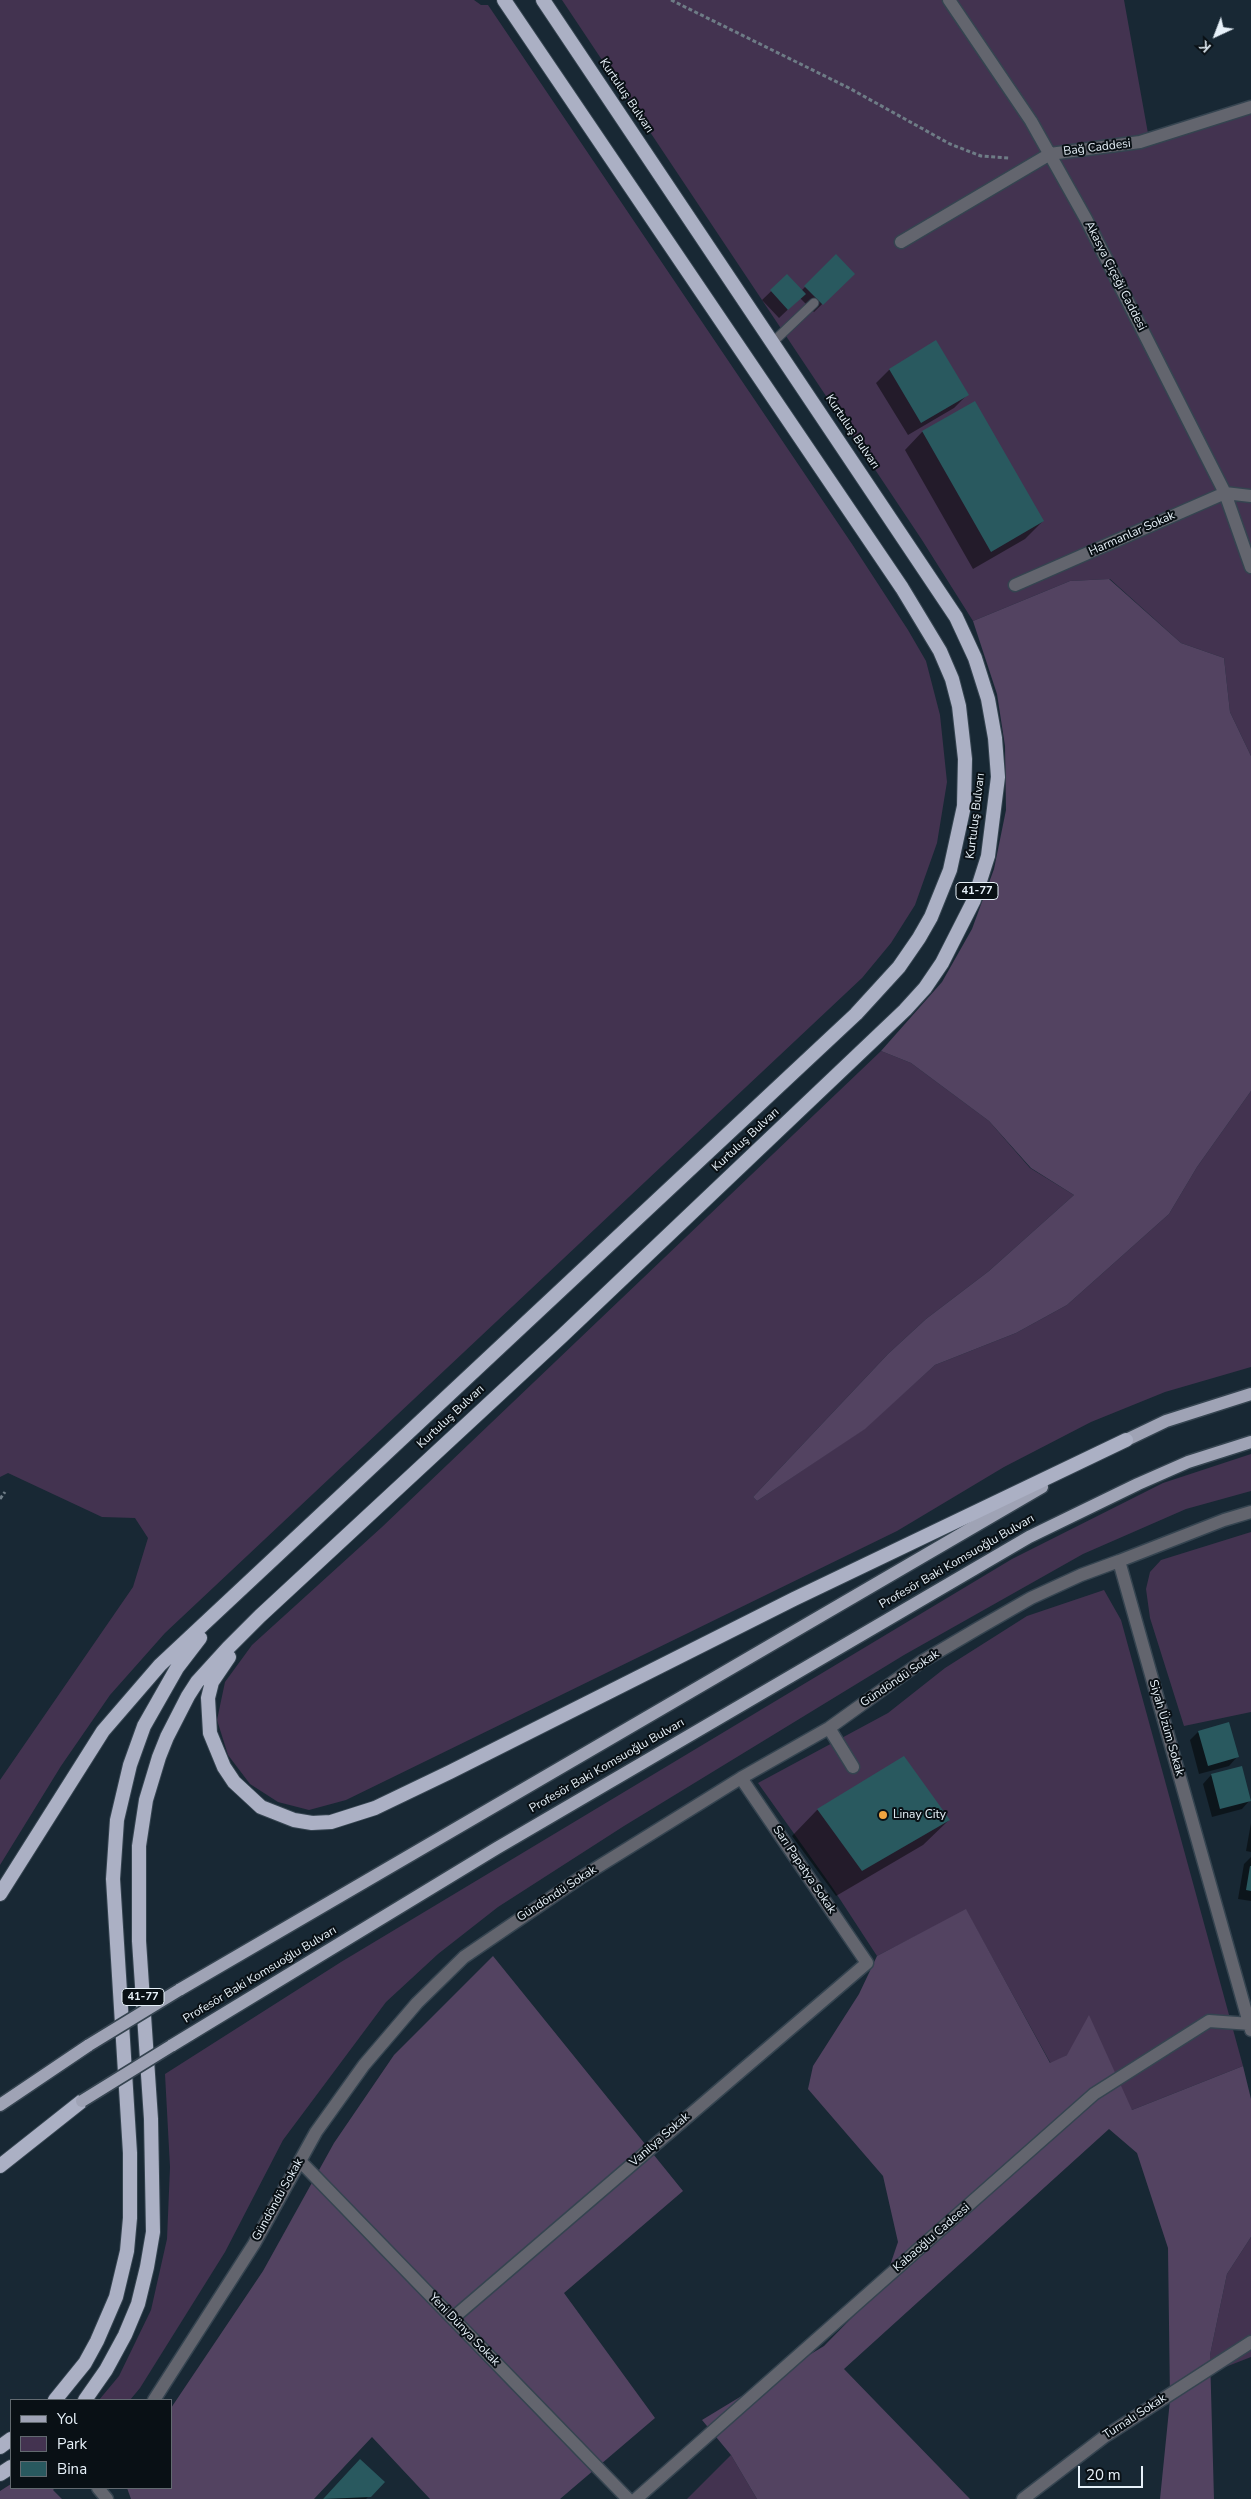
<!DOCTYPE html>
<html>
<head>
<meta charset="utf-8">
<style>
	body { margin:0 }
	#map { position:relative; width:1251px; height:2499px; overflow:hidden; background:#182834; font-family:"Nunito Sans",sans-serif }
	canvas { display:block }
	.legend { position:absolute; left:10px; top:2399px; width:162px; height:90px; box-sizing:border-box; background:#091015; border:1px solid #626a70; margin:0; padding:6px 9px; list-style:none; font-size:15px; color:#e7f1f9 }
	.legend li { display:flex; align-items:center; gap:10px; height:25px }
	.legend b { width:25px; border:1px solid #626a70 }
	.north { position:absolute; left:1191px; top:10px; width:50px; height:50px; -webkit-text-stroke:4px #091015; paint-order:stroke; rotate:223deg; font-size:14px; font-weight:700; line-height:20px; text-align:center; color:#e7f1f9 }
	.north::after { content:''; display:block; margin:auto; width:18px; height:22px; background:#e7f1f9; clip-path:polygon(50% 0,100% 100%,50% 72%,0 100%) }
	.scale { position:absolute; left:1078px; top:2466px; width:65px; height:22px; box-sizing:border-box; border:2px solid #e7f1f9; border-top:0; padding-left:6px; font-size:15px; line-height:18px; white-space:nowrap; color:#e7f1f9; -webkit-text-stroke:4px #091015; paint-order:stroke }
</style>
</head>
<body>
<div id="map">
<canvas width="1251" height="2499"></canvas>
<ul class="legend">
<li><b style="height:6px;background:#9fa3b5"></b>Yol</li>
<li><b style="height:14px;background:#433350"></b>Park</li>
<li><b style="height:14px;background:#29595f"></b>Bina</li>
</ul>
<div class="north">K</div>
<div class="scale">20 m</div>
</div>
<script>
const ctx = document.querySelector('canvas').getContext('2d');
ctx.lineJoin = 'round';
function paint(path, color) { ctx.fillStyle = color; ctx.fill(path, 'evenodd'); }
const poly = rows => new Path2D(rows.map(r => 'M' + r).join(''));
function stroke(path, color, width, dash) { ctx.strokeStyle = color; ctx.lineWidth = width; ctx.lineCap = dash ? 'butt' : 'round'; ctx.setLineDash(dash || []); ctx.stroke(path); }
function drawText(font, color, halo, rows, align = 'center') {
  ctx.font = font + ' "Nunito Sans",sans-serif'; ctx.lineWidth = 4; ctx.setLineDash([]); ctx.textBaseline = 'middle'; ctx.strokeStyle = halo; ctx.fillStyle = color; for (const [text, x, y, turn = 0] of rows) {
    ctx.save(); ctx.translate(x, y); ctx.rotate((+turn || 0) * Math.PI / 180); ctx.textAlign = isNaN(turn) ? turn : align; if (halo) ctx.strokeText(text, 0, 0); ctx.fillText(text, 0, 0); ctx.restore();
  }
}
const green = poly([
	[0,0,474,0,481,5,488,5,852,544,908,630,926,661,940,715,947,782,937,843,915,905,891,943,862,978,165,1633,110,1695,61,1766,0,1865,0,1780,133,1587,148,1538,135,1518,102,1517,8,1473,0,1477],
	[562,0,1124,0,1149,139,1251,107,1251,756,1230,712,1224,658,1181,643,1110,579,1070,581,973,621,922,540],
	[881,1051,911,1063,989,1121,1030,1168,1074,1195,989,1271,926,1319,888,1354,753,1497,757,1501,864,1429,935,1365,1016,1333,1067,1305,1169,1214,1197,1167,1251,1091,1251,1367,1165,1392,1091,1422,1004,1467,897,1531,346,1800,309,1810,278,1802,250,1784,228,1755,217,1720,225,1682,252,1645,382,1527],
	[1251,1454,1251,1491,1186,1509,1083,1554,904,1655,624,1826,498,1907,438,1954,386,2002,283,2140,225,2252,140,2388,130,2400,99,2400,119,2376,151,2310,167,2239,170,2167,165,2074,341,1962,1012,1559,1163,1483],
	[1251,1532,1251,1712,1184,1726,1150,1618,1146,1589,1150,1572,1161,1560],
	[1104,1590,1121,1620,1243,2066,1132,2110,1067,2055,1051,2064,966,1910,877,1956,832,1887,758,1783,888,1713,945,1668,1027,1616],
	[1251,2237,1251,2357,1210,2373,1210,2355,1227,2274],
	[731,2455,757,2499,687,2499]
]);
const forest = poly([
	[1109,579,1181,643,1224,658,1230,712,1251,756,1251,1091,1197,1167,1169,1214,1067,1305,1016,1333,935,1365,865,1429,757,1501,753,1497,888,1354,926,1319,989,1271,1074,1195,1031,1168,989,1121,911,1063,881,1051,942,982,972,929,994,869,1006,810,1005,746,997,694,973,621,1070,581],
	[966,1909,1050,2063,1067,2055,1089,2015,1132,2110,1243,2066,1251,2099,1251,2237,1227,2274,1210,2355,1214,2499,1160,2499,1170,2400,1168,2248,1137,2153,1109,2129,844,2369,970,2499,757,2499,731,2455,702,2420,824,2346,883,2286,898,2242,883,2176,808,2089,813,2066,859,1994,877,1956],
	[493,1956,683,2191,564,2293,655,2418,560,2499,430,2499,372,2437,314,2499,131,2499,127,2488,171,2488,171,2408,263,2271,334,2143,394,2055],
	[11,2484,11,2488,55,2488,53,2490,62,2499,0,2499,0,2491]
]);
const shadow = poly([
	[836,256,853,274,814,312,800,298,779,318,762,300,787,276,801,291],
	[936,342,967,395,954,408,908,435,876,383,889,370],
	[974,403,1043,521,1025,539,973,569,905,450,922,432],
	[1198,1732,1237,1757,1229,1766,1199,1774,1190,1740],
	[903,1758,949,1820,923,1845,836,1896,792,1836,817,1810],
	[1241,1767,1250,1800,1242,1809,1212,1817,1203,1784,1211,1775],
	[1251,1823,1251,1852,1246,1851],
	[1251,1857,1251,1901,1238,1899,1244,1864],
	[347,2474,383,2482,366,2499,323,2499]
]);
const building = poly([
	[836,254,855,274,823,305,804,286],
	[787,274,806,294,788,310,770,290],
	[936,340,969,395,921,423,889,369],
	[975,401,1044,521,991,552,922,431],
	[1229,1722,1239,1757,1208,1766,1198,1731],
	[904,1756,950,1820,862,1871,817,1809],
	[1242,1766,1251,1801,1220,1809,1211,1774],
	[1250,1866,1251,1866,1251,1891,1246,1890],
	[360,2459,385,2482,371,2497,323,2499]
]);
const path = poly([
	[671,0,849,88,950,144,981,156,1009,158],
	[0,1499,5,1492]
]);
const service = poly([
	[773,342,814,303]
]);
const minor = poly([
	[949,0,1031,121,1086,219,1225,493,1251,567],
	[901,242,1050,154,1140,142,1251,107],
	[1015,585,1225,493,1251,496],
	[1251,1512,1224,1520,1119,1561,1251,2030],
	[829,1728,853,1767],
	[300,2161,628,2499],
	[453,2318,867,1963,741,1778],
	[154,2400,254,2244,316,2132,364,2065,417,2003,464,1957,580,1878,741,1778,829,1728,921,1662,977,1629,1031,1598,1081,1575,1119,1561],
	[98,2488,107,2499],
	[636,2499,1094,2094,1209,2021,1251,2024],
	[1023,2499,1104,2437,1251,2342]
]);
const primary = poly([
	[1118,1444,1166,1421,1251,1394],
	[179,1990,1042,1487],
	[171,2046,497,1848,1029,1537,1138,1484,1188,1462,1251,1442],
	[0,2105,89,2045]
]);
const trunk = poly([
	[229,1657,212,1682,208,1698,210,1733,224,1767,234,1782,261,1807,294,1820,312,1823,331,1822,375,1808,450,1772,794,1599,1126,1440],
	[0,1894,103,1731,160,1665,856,1014,899,967,919,938,931,917,950,870,964,806,965,759,959,706,952,679,940,651,902,588,504,0],
	[0,2166,82,2101],
	[55,2400,85,2363,97,2341,116,2297,127,2251,130,2218,130,2153,113,1879,117,1820,130,1765,144,1726,177,1668,200,1638],
	[85,2400,106,2370,125,2335,138,2304,147,2267,153,2232,151,2119,139,1941,139,1846,146,1800,159,1757,167,1737,188,1696,197,1682,228,1648,260,1616,561,1337,905,1010,925,988,942,963,974,900,988,856,998,777,995,738,988,699,975,658,956,617,543,0],
	[0,2447,11,2439],
	[0,2474,11,2467]
]);
const primaryBridge = poly([
	[89,2045,179,1990],
	[82,2101,171,2046]
]);
const markers = [
	[883,1815,5,"#f1a540"]
];
const shields = [
	[977,891,42],
	[143,1997,42]
];
const shieldNames = [
	["41-77",977,891],
	["41-77",143,1997]
];
const streetNames = [
	["Kurtuluş Bulvarı",626,96,56],
	["Bağ Caddesi",1097,148,-7],
	["Akasya Çiçeği Caddesi",1115,276,63],
	["Kurtuluş Bulvarı",852,432,56],
	["Harmanlar Sokak",1132,534,-24],
	["Kurtuluş Bulvarı",976,816,-83],
	["Kurtuluş Bulvarı",746,1140,-43],
	["Kurtuluş Bulvarı",451,1417,-43],
	["Profesör Baki Komsuoğlu Bulvarı",957,1562,-30],
	["Gündöndü Sokak",900,1679,-34],
	["Siyah Üzüm Sokak",1166,1728,74],
	["Profesör Baki Komsuoğlu Bulvarı",607,1766,-30],
	["Sarı Papatya Sokak",804,1870,56],
	["Gündöndü Sokak",557,1894,-33],
	["Profesör Baki Komsuoğlu Bulvarı",260,1975,-31],
	["Vanilya Sokak",660,2140,-41],
	["Gündöndü Sokak",278,2200,-61],
	["Kabaoğlu Cadeesi",932,2238,-41],
	["Yeni Dünya Sokak",464,2330,46],
	["Turnalı Sokak",1135,2417,-33]
];
const poiNames = [
	["Linay City",893,1815]
];
paint(green, '#433350');
paint(forest, '#534361');
paint(shadow, '#0007');
paint(building, '#29595f');
stroke(service, '#354450', 11);
stroke(minor, '#354450', 15);
stroke(primary, '#354450', 15);
stroke(trunk, '#354450', 16);
stroke(path, '#6e7c86', 3, [4, 2.5]);
stroke(service, '#63656e', 9);
stroke(minor, '#63656e', 12);
stroke(primary, '#9fa3b5', 12);
stroke(trunk, '#abb0c4', 14);
stroke(primaryBridge, '#354450', 15, []);
stroke(primaryBridge, '#9fa3b5', 12);
for (const [x, y, r, color] of markers) { const dot = new Path2D(); dot.arc(x, y, r, 0, 2 * Math.PI); ctx.fillStyle = color; ctx.fill(dot); stroke(dot, '#091015', 2); }
for (const [x, y, w] of shields) { const box = new Path2D(); box.roundRect(x - w / 2, y - 8.5, w, 17, 4); ctx.fillStyle = '#091015'; ctx.fill(box); stroke(box, '#e7f1f9', 1); }
drawText('bold 11px', '#e7f1f9', null, shieldNames);
drawText('12px', '#e7f1f9', '#091015', streetNames);
drawText('12px', '#e7f1f9', '#091015', poiNames, 'left');
</script>
</body>
</html>
